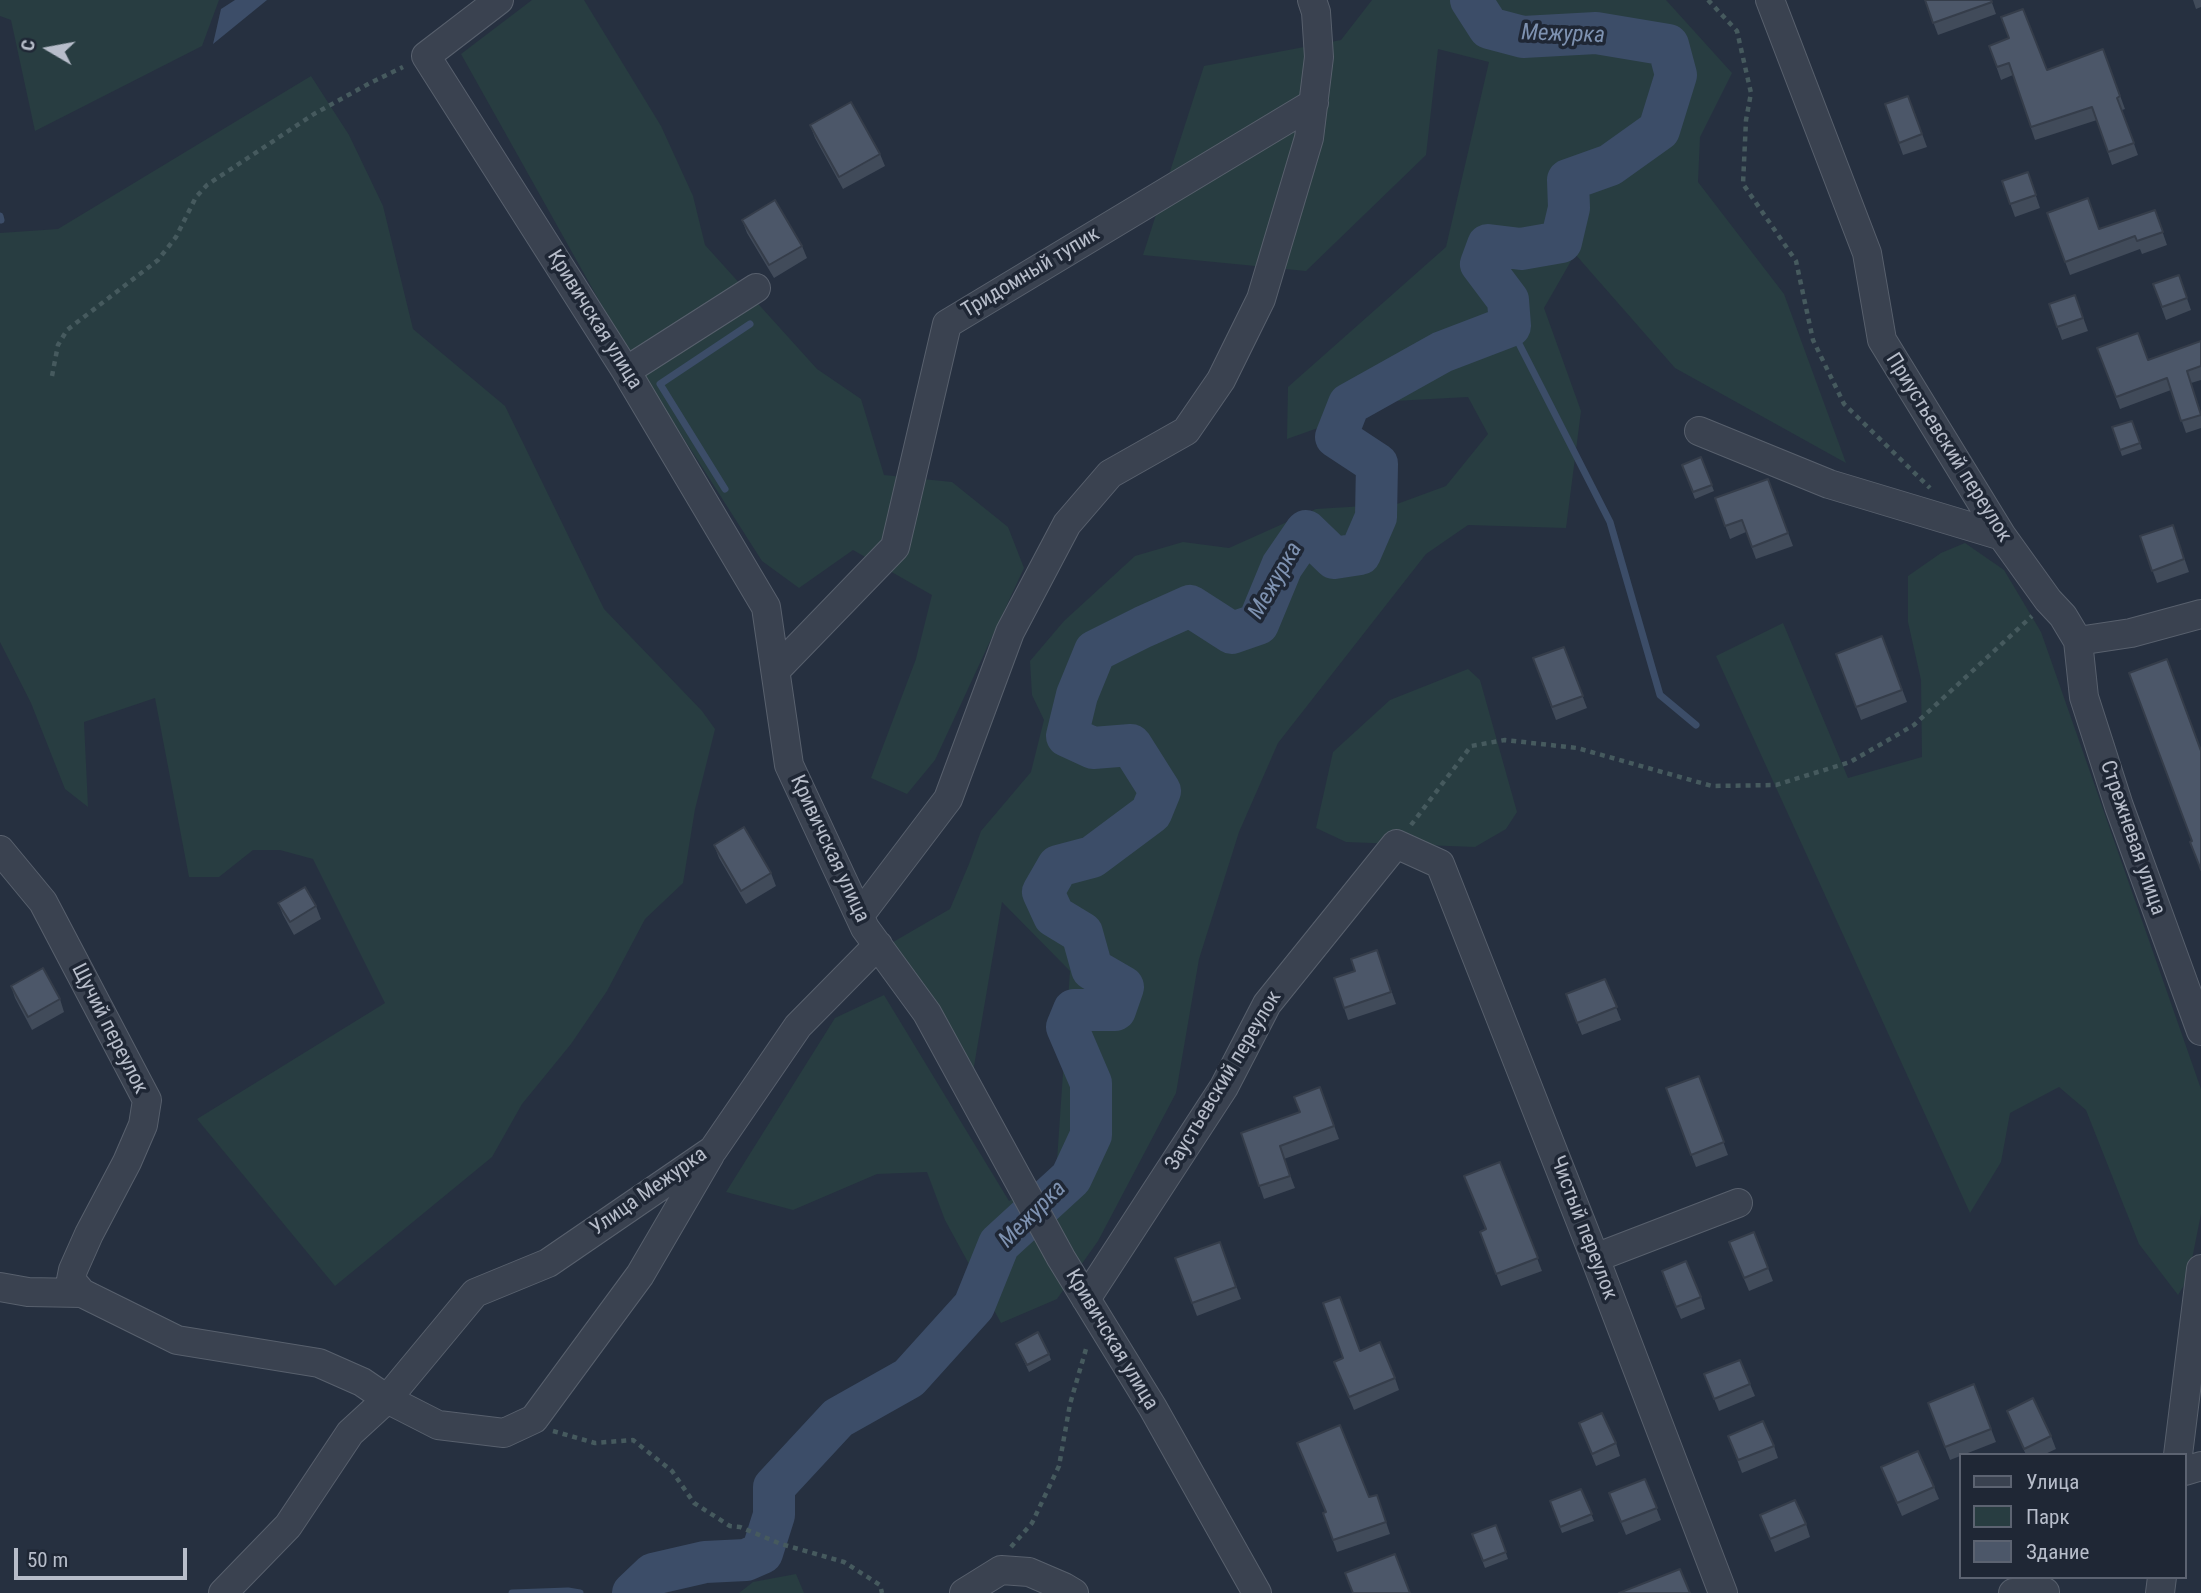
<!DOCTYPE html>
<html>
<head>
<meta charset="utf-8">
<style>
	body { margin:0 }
	#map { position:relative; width:2201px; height:1593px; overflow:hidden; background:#263040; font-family:"Roboto Condensed",sans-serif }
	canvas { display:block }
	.legend { position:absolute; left:1959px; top:1453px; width:228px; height:126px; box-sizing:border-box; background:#1f2735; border:2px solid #5c6371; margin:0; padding:9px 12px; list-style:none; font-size:21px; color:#b7bdca }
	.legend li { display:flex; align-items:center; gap:14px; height:35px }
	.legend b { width:35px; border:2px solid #5c6371 }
	.north { position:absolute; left:14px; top:14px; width:70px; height:70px; -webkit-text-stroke:5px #1f2735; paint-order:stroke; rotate:280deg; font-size:19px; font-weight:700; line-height:28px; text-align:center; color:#b7bdca }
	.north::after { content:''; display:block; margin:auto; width:24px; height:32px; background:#b7bdca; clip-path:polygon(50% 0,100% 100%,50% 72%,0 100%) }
	.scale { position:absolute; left:14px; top:1548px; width:173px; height:32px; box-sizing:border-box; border:4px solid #b7bdca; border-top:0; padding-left:9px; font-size:21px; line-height:24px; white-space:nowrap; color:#b7bdca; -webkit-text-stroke:5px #1f2735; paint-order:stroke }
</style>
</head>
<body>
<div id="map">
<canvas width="2201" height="1593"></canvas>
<ul class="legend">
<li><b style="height:9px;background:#3a4250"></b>Улица</li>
<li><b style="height:19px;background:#283d41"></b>Парк</li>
<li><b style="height:19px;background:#4c5769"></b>Здание</li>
</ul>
<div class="north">С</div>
<div class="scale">50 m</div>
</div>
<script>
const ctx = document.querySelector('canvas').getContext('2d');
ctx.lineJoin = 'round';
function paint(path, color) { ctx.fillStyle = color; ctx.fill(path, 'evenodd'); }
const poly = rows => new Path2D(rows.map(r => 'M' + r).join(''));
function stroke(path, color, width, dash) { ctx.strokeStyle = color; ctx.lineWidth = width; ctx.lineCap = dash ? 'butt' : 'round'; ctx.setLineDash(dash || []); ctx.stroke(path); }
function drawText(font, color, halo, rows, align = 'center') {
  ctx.font = font + ' "Roboto Condensed",sans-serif'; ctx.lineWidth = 7; ctx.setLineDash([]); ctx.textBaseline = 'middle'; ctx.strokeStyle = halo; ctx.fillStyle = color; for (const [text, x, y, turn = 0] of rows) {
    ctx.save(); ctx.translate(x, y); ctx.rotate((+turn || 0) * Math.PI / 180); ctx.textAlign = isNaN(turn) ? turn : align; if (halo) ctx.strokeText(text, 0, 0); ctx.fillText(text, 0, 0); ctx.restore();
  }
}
const green = poly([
	[0,0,219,0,202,46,35,131,11,20,0,16],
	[532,0,584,0,661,126,693,196,705,245,817,369,861,399,884,475,952,482,1008,527,1024,568,935,760,907,794,871,778,916,659,932,595,853,550,799,588,762,561,624,345,461,54],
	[1372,0,1666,0,1732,73,1700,137,1698,182,1784,294,1846,463,1675,368,1575,254,1544,308,1581,411,1566,528,1468,525,1426,554,1278,743,1239,832,1199,959,1176,1093,1098,1241,1057,1299,1001,1323,945,1220,927,1172,877,1174,793,1210,726,1192,835,1018,884,995,1009,1201,1056,1175,1070,971,1002,902,973,1072,888,945,950,909,969,864,981,831,1031,772,1044,720,1032,695,1030,661,1064,621,1135,556,1183,542,1229,548,1316,509,1397,504,1446,486,1488,434,1468,397,1394,401,1287,439,1288,387,1446,247,1489,62,1438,49,1426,155,1306,271,1143,255,1204,66,1341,40],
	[311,76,349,135,383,206,413,329,505,406,604,609,702,711,715,729,695,809,683,883,645,919,607,991,571,1044,522,1104,492,1157,335,1286,197,1119,385,1003,313,859,280,850,253,850,219,877,189,877,155,698,84,722,88,807,65,789,31,703,0,642,0,233,58,229],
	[1965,543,2004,570,2041,632,2201,1089,2201,1214,2188,1279,2178,1295,2139,1244,2086,1110,2059,1087,2010,1113,2001,1162,1970,1213,1716,656,1783,623,1848,778,1922,757,1921,680,1908,622,1908,576,1941,553],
	[1468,669,1480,680,1517,812,1506,829,1475,847,1346,842,1316,828,1333,752,1390,700],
	[796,1574,804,1593,739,1593,753,1582]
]);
const water = poly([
	[235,0,267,0,213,44,221,9]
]);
const stream = poly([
	[0,216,1,220],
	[1510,326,1610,522,1660,695,1696,725],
	[725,489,660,384,750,324],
	[512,1593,568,1591,580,1593]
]);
const river = poly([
	[633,1593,653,1574,705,1562,746,1560,762,1553,774,1515,774,1487,838,1418,909,1378,974,1306,999,1244,1071,1178,1091,1135,1091,1083,1067,1027,1074,1010,1115,1010,1123,987,1092,969,1082,933,1054,916,1043,892,1058,866,1092,857,1151,813,1160,791,1131,745,1093,748,1067,736,1077,695,1095,651,1143,627,1190,606,1232,633,1258,624,1282,566,1306,531,1334,558,1360,554,1376,517,1377,464,1336,437,1349,404,1442,352,1510,326,1508,300,1481,264,1488,245,1521,249,1561,242,1569,208,1568,180,1610,165,1659,130,1676,75,1668,45,1596,33,1523,37,1489,28,1471,0]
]);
const path = poly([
	[1708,0,1737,31,1751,93,1746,120,1743,184,1796,261,1813,340,1844,404,1930,488],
	[52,376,58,345,67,330,158,260,176,237,196,197,207,185,314,114,370,83,403,67],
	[1411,825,1471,746,1505,740,1577,748,1712,786,1776,785,1850,762,1914,725,2032,616],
	[553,1431,595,1443,633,1440,672,1471,694,1503,730,1526,740,1527,781,1544,844,1562,880,1585,882,1593],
	[1011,1547,1032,1523,1059,1466,1070,1404,1086,1349]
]);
const minor = poly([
	[499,0,426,56,626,371,766,607,789,765,865,928,927,1013,1061,1258,1153,1408,1257,1593],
	[1770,0,1867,253,1882,340,2002,536,2048,600,2063,616,2078,641,2084,697,2119,806,2201,1031],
	[626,371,756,288],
	[1699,431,1829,484,2002,536],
	[2078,641,2131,633,2201,614],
	[776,670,895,547,947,324,1314,103],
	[0,850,43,902,147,1100,143,1125,127,1162,89,1234,73,1270,71,1280,82,1293],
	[860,915,948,799,1010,632,1067,524,1110,474,1186,431,1221,380,1261,299,1309,138,1319,57,1316,12,1312,0],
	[1595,1258,1738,1203],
	[0,1287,28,1292,82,1293,177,1340,319,1363,362,1382,387,1399,438,1425,504,1433,534,1419,640,1275,710,1155],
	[1086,1299,1224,1087,1267,1004,1396,844,1440,864,1595,1258,1723,1593],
	[2178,1455,2201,1269],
	[2185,1471,2201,1466],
	[223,1593,288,1526,350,1433,387,1399,475,1293,548,1263,713,1150,798,1026,878,945],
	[964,1593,1001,1570,1029,1572,1064,1587,1074,1593],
	[2013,1593,2045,1592],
	[2160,1593,2162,1577]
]);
const wall = poly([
	[1925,0,1991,0,1996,14,1938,35],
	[2193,0,2201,0,2201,7,2196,9],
	[1989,46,2047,70,2103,49,2125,109,2122,110,2138,155,2112,165,2097,120,2035,140,2013,75,2001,80],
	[1908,96,1927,147,1903,155,1885,104],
	[810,125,880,154,885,166,843,189,815,138],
	[2028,172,2040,208,2015,217,2002,181],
	[2155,210,2167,245,2142,254,2140,249,2070,275,2047,213,2099,229],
	[742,220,802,246,807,258,774,278,747,233],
	[2179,275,2191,310,2166,320,2153,284],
	[2075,295,2088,331,2062,340,2049,304],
	[2201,341,2201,380,2191,383,2201,413,2201,428,2186,433,2171,390,2120,409,2097,348,2148,360],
	[2132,421,2142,449,2122,456,2112,427],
	[1701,457,1714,491,1695,499,1682,465],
	[1768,479,1793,546,1756,559,1746,532,1730,539,1715,498],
	[2173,525,2189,572,2157,583,2140,536],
	[1882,636,1907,702,1861,720,1836,654],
	[1564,647,1587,708,1556,720,1533,658],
	[714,845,771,873,776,886,746,904,719,858],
	[278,903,316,906,321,919,294,935,283,915],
	[1377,950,1396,1004,1348,1020,1334,978,1355,971],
	[1605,979,1621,1020,1582,1035,1566,994],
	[11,986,60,999,64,1012,32,1030,15,998],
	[1699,1076,1728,1155,1696,1167,1666,1088],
	[1320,1087,1339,1139,1284,1159,1295,1188,1264,1199,1241,1133,1300,1112],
	[1500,1162,1542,1271,1501,1286,1480,1232,1485,1230],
	[1220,1242,1241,1299,1197,1316,1175,1258],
	[1734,1255,1768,1268,1773,1281,1749,1291],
	[1666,1284,1701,1297,1705,1309,1681,1319],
	[1016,1344,1049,1354,1051,1360,1029,1372],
	[1360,1351,1395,1378,1399,1390,1354,1410,1334,1362],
	[1704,1374,1750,1384,1755,1396,1719,1411],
	[1974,1384,1996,1442,1950,1460,1928,1403],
	[2007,1411,2051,1436,2056,1449,2043,1455,2026,1455],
	[1579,1423,1616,1443,1620,1456,1596,1466],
	[1728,1436,1774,1446,1778,1458,1742,1473],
	[1881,1467,1934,1487,1939,1499,1902,1516],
	[1645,1479,1661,1520,1626,1535,1609,1493],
	[1581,1489,1594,1521,1562,1533,1550,1501],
	[1377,1495,1390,1534,1337,1552,1323,1513],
	[1760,1515,1806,1524,1810,1537,1775,1552],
	[1496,1525,1508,1559,1485,1568,1472,1534]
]);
const building = poly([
	[1925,0,1991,0,1992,2,1933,23,1925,0],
	[2023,9,2047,70,2103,49,2120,96,2117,98,2134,143,2108,152,2092,107,2031,127,2009,63,1997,67,1989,46,2009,38,2001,17,2023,9],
	[1908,96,1922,134,1899,143,1885,104,1908,96],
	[851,102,880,154,839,177,810,125,851,102],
	[2028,172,2036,195,2010,204,2002,181,2028,172],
	[2088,198,2099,229,2155,210,2163,232,2137,241,2135,236,2065,262,2047,213,2088,198],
	[775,200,802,246,769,265,742,220,775,200],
	[2179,275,2187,298,2162,307,2153,284,2179,275],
	[2075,295,2083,318,2057,327,2049,304,2075,295],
	[2138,333,2148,360,2201,341,2201,366,2187,371,2201,415,2181,421,2167,378,2116,397,2097,348,2138,333],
	[2132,421,2140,443,2120,450,2112,427,2132,421],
	[1701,457,1712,485,1693,492,1682,465,1701,457],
	[1768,479,1788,533,1752,547,1742,520,1725,526,1715,498,1768,479],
	[2173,525,2184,559,2152,571,2140,536,2173,525],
	[1882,636,1902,690,1856,707,1836,654,1882,636],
	[1564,647,1583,696,1552,707,1533,658,1564,647],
	[2167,659,2201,751,2201,870,2190,842,2192,841,2129,673,2167,659],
	[744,827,771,873,741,891,714,845,744,827],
	[305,887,316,906,290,922,278,903,305,887],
	[1377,950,1391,992,1344,1008,1334,978,1355,971,1351,959,1377,950],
	[43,968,60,999,28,1017,11,986,43,968],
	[1605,979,1617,1007,1577,1023,1566,994,1605,979],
	[1699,1076,1724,1142,1691,1155,1666,1088,1699,1076],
	[1320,1087,1334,1126,1280,1146,1290,1176,1259,1186,1241,1133,1300,1112,1294,1097,1320,1087],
	[1500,1162,1538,1258,1496,1274,1480,1232,1486,1229,1464,1176,1500,1162],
	[1754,1232,1768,1268,1744,1278,1729,1242,1754,1232],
	[1220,1242,1236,1287,1192,1303,1175,1258,1220,1242],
	[1686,1261,1701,1297,1676,1307,1662,1271,1686,1261],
	[1340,1297,1360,1351,1380,1342,1395,1378,1349,1397,1334,1362,1343,1358,1323,1303,1340,1297],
	[1038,1332,1049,1354,1027,1365,1016,1344,1038,1332],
	[1740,1360,1750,1384,1714,1399,1704,1374,1740,1360],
	[1974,1384,1991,1429,1945,1447,1928,1403,1974,1384],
	[2033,1398,2051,1436,2024,1449,2007,1411,2033,1398],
	[1602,1413,1616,1443,1592,1454,1579,1423,1602,1413],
	[1763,1421,1774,1446,1738,1460,1728,1436,1763,1421],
	[1340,1425,1369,1497,1377,1495,1386,1522,1333,1540,1323,1513,1326,1512,1297,1443,1340,1425],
	[1918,1451,1934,1487,1897,1503,1881,1467,1918,1451],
	[1645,1479,1657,1508,1621,1522,1609,1493,1645,1479],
	[1581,1489,1592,1514,1560,1527,1550,1501,1581,1489],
	[1795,1500,1806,1524,1770,1539,1760,1515,1795,1500],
	[1496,1525,1506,1552,1483,1561,1472,1534,1496,1525],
	[1395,1554,1410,1593,1353,1593,1345,1573,1395,1554],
	[1680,1569,1690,1593,1619,1593,1680,1569]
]);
const streetNames = [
	["Тридомный тупик",1031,273,-31],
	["Кривичская улица",594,320,58],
	["Приустьевский переулок",1948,448,58],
	["Стрежневая улица",2132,838,71],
	["Кривичская улица",829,849,65],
	["Щучий переулок",109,1029,63],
	["Заустьевский переулок",1224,1081,-59],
	["Улица Межурка",649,1192,-35],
	["Чистый переулок",1583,1228,69],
	["Кривичская улица",1111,1340,59]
];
const waterNames = [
	["Межурка",1563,35,2],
	["Межурка",1276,581,-60],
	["Межурка",1033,1215,-45]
];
paint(green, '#283d41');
paint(water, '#3c4d68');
stroke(stream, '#3c4d68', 7);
stroke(river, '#3c4d68', 42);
stroke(minor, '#58606d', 30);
stroke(path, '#465a5e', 4.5, [5, 5]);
stroke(minor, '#3a4250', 28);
paint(wall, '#414b5a');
paint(building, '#4c5769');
stroke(building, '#353d4a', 2);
drawText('21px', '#b7bdca', '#1f2735', streetNames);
drawText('italic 23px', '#7e92b1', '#1f2735', waterNames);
</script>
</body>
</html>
